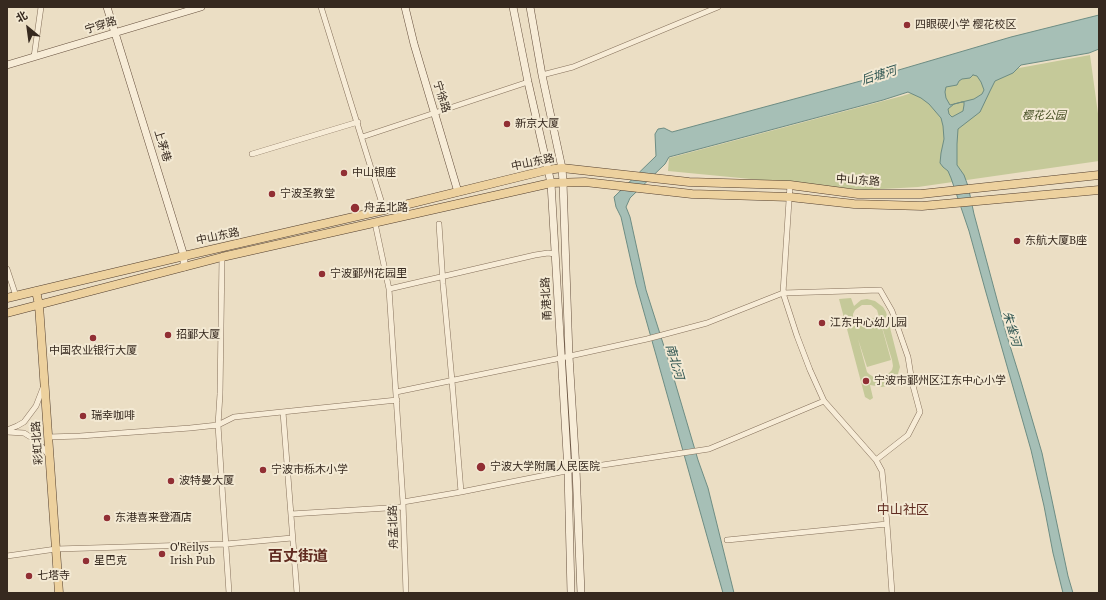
<!DOCTYPE html>
<html>
<head>
<meta charset="utf-8">
<style>
	body { margin:0 }
	#map { position:relative; width:1106px; height:600px; overflow:hidden; background:#ebdec4; font-family:"Source Serif 4","Noto Sans SC",serif }
	canvas { display:block }
	.frame { position:absolute; inset:0; border:8px solid #36291f; pointer-events:none }
	.north { position:absolute; left:8px; top:8px; width:40px; height:40px; -webkit-text-stroke:3px #f3e9d3; paint-order:stroke; rotate:331deg; font-size:11px; font-weight:700; line-height:16px; text-align:center; color:#36291f }
	.north::after { content:''; display:block; margin:auto; width:14px; height:18px; background:#36291f; clip-path:polygon(50% 0,100% 100%,50% 72%,0 100%) }
</style>
</head>
<body>
<div id="map">
<canvas width="1106" height="600"></canvas>
<div class="frame"></div>
<div class="north">北</div>
</div>
<script>
const ctx = document.querySelector('canvas').getContext('2d');
ctx.lineJoin = 'round';
function paint(path, color) { ctx.fillStyle = color; ctx.fill(path, 'evenodd'); }
const poly = rows => new Path2D(rows.map(r => 'M' + r).join(''));
function stroke(path, color, width, dash) { ctx.strokeStyle = color; ctx.lineWidth = width; ctx.lineCap = dash ? 'butt' : 'round'; ctx.setLineDash(dash || []); ctx.stroke(path); }
function drawText(font, color, halo, rows, align = 'center') {
  ctx.font = font + ' "Source Serif 4","Noto Sans SC",serif'; ctx.lineWidth = 4; ctx.setLineDash([]); ctx.textBaseline = 'middle'; ctx.strokeStyle = halo; ctx.fillStyle = color; for (const [text, x, y, turn = 0] of rows) {
    ctx.save(); ctx.translate(x, y); ctx.rotate((+turn || 0) * Math.PI / 180); ctx.textAlign = isNaN(turn) ? turn : align; if (halo) ctx.strokeText(text, 0, 0); ctx.fillText(text, 0, 0); ctx.restore();
  }
}
const green = poly([
	[1090,55,1099,121,1099,161,918,187,865,190,668,171,669,158,902,96,962,77,1019,68],
	[851,298,854,306,861,300,867,299,875,301,883,307,886,312,900,367,897,377,891,384,887,386,882,387,870,385,873,398,870,400,865,397,839,299],
	[862,305,871,305,877,310,892,360,893,366,892,370,887,375,881,378,875,378,869,374,867,372,858,339,867,367,891,360,879,317,854,323,853,317,853,314,855,310]
]);
const water = poly([
	[1099,15,1099,49,1089,53,1021,65,1013,73,995,81,990,91,980,112,958,129,957,144,957,165,964,175,968,186,974,214,1006,333,1020,378,1042,453,1068,576,1073,593,1063,593,1053,553,1044,506,1031,450,985,289,969,231,951,178,948,171,943,167,940,163,941,153,944,139,943,126,941,118,929,104,921,98,908,92,883,100,669,157,665,164,630,198,626,207,630,217,646,290,669,362,698,460,708,488,734,593,723,593,636,284,621,217,616,207,614,197,656,156,655,134,658,129,664,128,672,132,868,79,1011,37,1099,15],
	[973,75,977,76,981,82,984,90,982,94,974,99,950,105,946,98,945,92,946,87,957,85,959,81,962,79,970,78,973,75],
	[962,102,964,102,964,105,963,111,952,117,949,114,948,109,954,104,962,102]
]);
const street = poly([
	[321,7,384,210],
	[34,57,41,7],
	[542,75,573,67,718,7],
	[362,137,528,82],
	[252,154,358,122],
	[790,185,783,293,797,336,810,370,824,401,876,460,882,471,887,524,892,593],
	[375,223,389,289,403,502,406,593],
	[439,224,443,284,452,381,461,492],
	[222,257,220,394,218,425,229,593],
	[7,269,16,296],
	[389,289,535,255,548,253,555,254],
	[396,392,561,358,647,339,707,323,783,293,880,290,892,311,908,357,912,382,920,412,908,435,876,460],
	[283,412,297,593],
	[7,430,17,426,24,422,36,406,43,388],
	[7,432,24,433,34,439,43,448,49,456],
	[48,437,80,436,190,428,218,425,234,417,397,400],
	[403,502,461,492,576,469,709,449,824,401],
	[291,514,403,507],
	[727,540,887,524],
	[7,556,56,549,226,544,292,538]
]);
const secondary = poly([
	[107,7,184,256,184,267],
	[405,7,414,44,458,192],
	[513,7,528,82,551,183,568,471,571,593],
	[530,7,542,75,562,168,563,182,569,356,576,469,581,593],
	[7,65,201,7]
]);
const primary = poly([
	[36,291,39,305,59,593],
	[7,298,184,256,384,210,547,170,562,168,689,182,790,185,858,194,921,194,1099,175],
	[7,313,222,257,551,183,585,182,692,194,790,197,854,204,922,206,1099,190]
]);
const markers = [
	[907,25,4,"#912f34"],
	[507,124,4,"#912f34"],
	[344,173,4,"#912f34"],
	[272,194,4,"#912f34"],
	[355,208,5,"#912f34"],
	[1017,241,4,"#912f34"],
	[322,274,4,"#912f34"],
	[822,323,4,"#912f34"],
	[168,335,4,"#912f34"],
	[93,338,4,"#912f34"],
	[866,381,4,"#912f34"],
	[83,416,4,"#912f34"],
	[481,467,5,"#912f34"],
	[263,470,4,"#912f34"],
	[171,481,4,"#912f34"],
	[107,518,4,"#912f34"],
	[162,554,4,"#912f34"],
	[86,561,4,"#912f34"],
	[29,576,4,"#912f34"]
];
const poiNames = [
	["四眼碶小学 樱花校区",915,25],
	["新京大厦",515,124],
	["中山银座",352,173],
	["宁波圣教堂",280,194],
	["舟孟北路",364,208],
	["东航大厦B座",1025,241],
	["宁波鄞州花园里",330,274],
	["江东中心幼儿园",830,323],
	["招鄞大厦",176,335],
	["中国农业银行大厦",93,351,"center"],
	["宁波市鄞州区江东中心小学",874,381],
	["瑞幸咖啡",91,416],
	["宁波大学附属人民医院",490,467],
	["宁波市栎木小学",271,470],
	["波特曼大厦",179,481],
	["东港喜来登酒店",115,518],
	["O'Reilys",170,548],
	["Irish Pub",170,561],
	["星巴克",94,561],
	["七塔寺",37,576]
];
const streetNames = [
	["宁穿路",101,26,-17],
	["宁徐路",441,97,73],
	["上茅巷",162,146,73],
	["中山东路",533,163,-12],
	["中山东路",858,181,4],
	["中山东路",218,237,-12],
	["甬港北路",547,299,-93],
	["彩虹北路",38,443,-94],
	["舟孟北路",394,527,-92]
];
const parkNames = [
	["樱花公园",1044,116]
];
const waterNames = [
	["后塘河",879,76,-17],
	["朱雀河",1011,329,74],
	["南北河",674,362,74]
];
const quarterNames = [
	["中山社区",903,511]
];
const districtNames = [
	["百丈街道",298,557]
];
paint(green, '#c5c999');
paint(water, '#a6bfb6');
stroke(water, '#6d8c83', 1);
stroke(street, '#85705b', 6);
stroke(secondary, '#67513f', 8);
stroke(primary, '#533f2f', 9);
stroke(street, '#f7ecd7', 5);
stroke(secondary, '#f7ecd7', 7);
stroke(primary, '#edd19e', 8);
for (const [x, y, r, color] of markers) { const dot = new Path2D(); dot.arc(x, y, r, 0, 2 * Math.PI); ctx.fillStyle = color; ctx.fill(dot); stroke(dot, '#f3e9d3', 1.5); }
drawText('11px', '#36291f', '#f3e9d3', poiNames, 'left');
drawText('11px', '#36291f', '#f3e9d3', streetNames);
drawText('italic 11px', '#485126', '#f3e9d3', parkNames);
drawText('italic 12px', '#2f5551', '#f3e9d3', waterNames);
drawText('13px', '#602b20', '#f3e9d3', quarterNames);
drawText('bold 15px', '#602b20', '#f3e9d3', districtNames);
</script>
</body>
</html>
